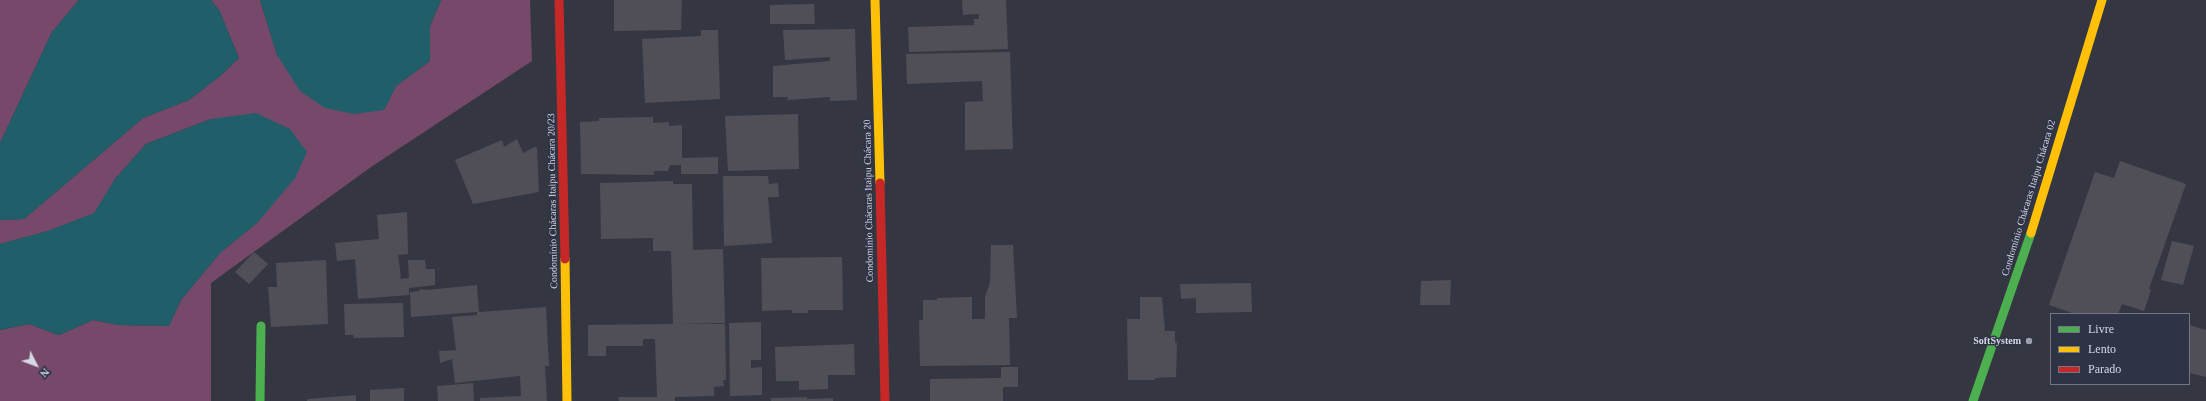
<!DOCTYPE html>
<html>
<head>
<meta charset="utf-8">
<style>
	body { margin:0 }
	#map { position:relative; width:2206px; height:401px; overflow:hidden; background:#343641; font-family:Georgia,serif }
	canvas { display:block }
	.legend { position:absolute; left:2050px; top:313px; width:140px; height:72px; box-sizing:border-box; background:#2f3346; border:1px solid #727586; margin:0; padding:5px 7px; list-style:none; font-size:12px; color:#d6d9e5 }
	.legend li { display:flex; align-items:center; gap:8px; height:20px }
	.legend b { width:20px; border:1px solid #727586 }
	.north { position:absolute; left:16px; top:345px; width:40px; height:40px; -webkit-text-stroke:3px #2f3346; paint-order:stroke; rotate:132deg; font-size:11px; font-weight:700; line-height:16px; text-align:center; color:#d6d9e5 }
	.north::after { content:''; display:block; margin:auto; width:14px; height:18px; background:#d6d9e5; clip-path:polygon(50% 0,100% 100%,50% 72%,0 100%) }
</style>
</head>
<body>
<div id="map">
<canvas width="2206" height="401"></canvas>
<ul class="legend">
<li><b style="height:5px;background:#4caf50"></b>Livre</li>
<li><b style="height:5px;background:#ffc107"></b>Lento</li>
<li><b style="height:5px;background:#c62828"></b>Parado</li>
</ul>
<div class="north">N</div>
</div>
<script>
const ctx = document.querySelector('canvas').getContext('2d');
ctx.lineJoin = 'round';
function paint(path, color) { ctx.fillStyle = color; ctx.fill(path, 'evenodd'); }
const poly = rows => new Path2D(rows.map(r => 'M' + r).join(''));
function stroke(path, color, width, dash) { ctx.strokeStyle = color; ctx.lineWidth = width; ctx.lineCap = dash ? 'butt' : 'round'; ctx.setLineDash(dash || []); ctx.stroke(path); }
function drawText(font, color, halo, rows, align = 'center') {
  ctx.font = font + ' Georgia,serif'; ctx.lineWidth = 3; ctx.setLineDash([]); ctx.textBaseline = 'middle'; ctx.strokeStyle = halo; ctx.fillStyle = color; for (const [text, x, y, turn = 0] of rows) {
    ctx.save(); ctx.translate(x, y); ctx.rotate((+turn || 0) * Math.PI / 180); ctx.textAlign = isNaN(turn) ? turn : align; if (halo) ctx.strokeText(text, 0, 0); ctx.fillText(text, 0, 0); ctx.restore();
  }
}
const forest = poly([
	[0,0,79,0,52,32,0,143],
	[211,0,260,0,277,55,384,110,396,86,430,61,430,26,441,0,530,0,532,61,371,167,211,283,211,401,0,401,0,330,29,324,59,335,93,320,119,325,169,326,181,300,220,253,258,222,211,119,146,144,115,179,95,213,48,231,0,244,0,220,24,219,143,118,189,100,219,77,239,58,219,10]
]);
const water = poly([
	[79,0,211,0,219,10,239,58,219,77,189,100,143,118,24,219,0,220,0,143,52,32],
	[260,0,441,0,430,26,430,61,396,86,384,110,354,114,325,108,300,91,277,55],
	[256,113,290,129,307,152,295,178,258,222,220,253,181,300,169,326,119,325,93,320,59,335,29,324,0,330,0,244,48,231,94,213,115,179,146,144,211,119]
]);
const building = poly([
	[614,0,682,0,681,30,614,31],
	[962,0,1006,0,1008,49,909,52,908,27,974,25,974,19,979,19,979,14,963,15],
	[814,4,815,24,770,24,770,5],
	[855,29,857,100,830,101,830,97,787,100,788,97,773,97,773,66,830,61,830,57,785,60,783,30],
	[701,30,718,30,720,99,645,103,642,39,701,36],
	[1010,52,1013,149,965,150,965,102,983,101,982,81,907,84,906,54],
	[798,114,799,169,728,171,725,116],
	[653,117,653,123,669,122,669,126,682,125,682,158,718,157,718,174,681,174,681,165,670,165,668,171,654,171,654,175,581,174,580,122,599,121,599,118],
	[517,139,523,153,535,147,537,148,539,192,473,204,455,160,502,140,504,147],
	[2120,161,2186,184,2149,289,2151,290,2144,311,2122,304,2118,314,2075,314,2049,305,2095,172,2114,178],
	[723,176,768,176,769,184,778,183,779,197,768,197,772,243,724,246],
	[673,181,673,184,692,184,693,250,723,249,725,323,675,324,725,324,726,380,723,380,724,386,714,387,714,396,675,397,675,401,619,401,618,397,657,397,655,339,643,339,643,346,606,346,606,356,588,356,588,325,673,324,671,251,653,251,653,238,601,239,600,183],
	[407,212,408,254,398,255,401,277,399,279,409,278,408,260,425,260,426,269,435,269,435,285,409,288,409,295,358,299,355,259,337,261,335,243,379,239,377,215],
	[2172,241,2194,246,2183,285,2161,280],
	[991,245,1013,245,1017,318,1009,318,1010,365,920,366,919,320,923,320,923,300,937,300,937,298,972,297,972,319,985,319,985,297,990,282],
	[254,252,268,264,249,284,235,272],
	[842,257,843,310,808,310,808,313,792,313,792,310,762,311,761,258],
	[326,260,328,324,271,327,268,287,277,287,276,263],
	[1451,280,1450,305,1420,305,1421,281],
	[1251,283,1252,312,1196,313,1196,298,1181,299,1180,284],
	[477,285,479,312,546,307,549,366,545,366,547,401,480,401,480,398,521,396,520,376,455,383,452,359,440,363,439,351,456,350,452,317,477,315,477,312,411,317,410,292,419,291,420,289,427,290],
	[1140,297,1162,297,1165,331,1175,331,1175,343,1177,343,1176,377,1155,378,1155,380,1128,380,1127,319,1140,319],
	[403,303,404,337,354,338,353,335,345,335,344,304],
	[761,322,761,360,751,360,751,368,762,367,762,395,730,396,729,323],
	[2189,325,2206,330,2206,377,2189,373],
	[854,344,855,375,828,375,828,389,799,390,799,381,776,381,775,347],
	[1001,367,1018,367,1018,387,1003,387,1003,401,930,401,930,379,1001,378],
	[473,383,474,401,438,401,437,386],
	[404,388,404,401,370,401,370,390],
	[356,395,356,401,307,401,307,399],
	[807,397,807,399,833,398,833,401,771,401,771,398]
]);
const fast = poly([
	[260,401,261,326],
	[1973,401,2031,233]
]);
const slow = poly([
	[875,0,880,183],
	[2031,233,2102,0],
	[565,259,567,401]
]);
const jam = poly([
	[559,0,565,259],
	[880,183,885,401]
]);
const markers = [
	[2029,341,4,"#9da0ac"]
];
const streetNames = [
	["Condomínio Chácaras Itaipu Chácara 02",2029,198,-73],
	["Condomínio Chácaras Itaipu Chácara 20/23",553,201,-91],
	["Condomínio Chácaras Itaipu Chácara 20",869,201,-91]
];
const poiNames = [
	["SoftSystem",2021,341]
];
paint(forest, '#76496b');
paint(water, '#205f69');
paint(building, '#504f58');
stroke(fast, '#4caf50', 9);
stroke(slow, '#ffc107', 9);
stroke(jam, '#c62828', 9);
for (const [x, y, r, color] of markers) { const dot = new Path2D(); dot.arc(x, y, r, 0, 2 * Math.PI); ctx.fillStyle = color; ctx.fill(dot); stroke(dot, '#2f3346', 1.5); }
drawText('10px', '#d6d9e5', '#2f3346', streetNames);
drawText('bold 10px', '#d6d9e5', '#2f3346', poiNames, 'right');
</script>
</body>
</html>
